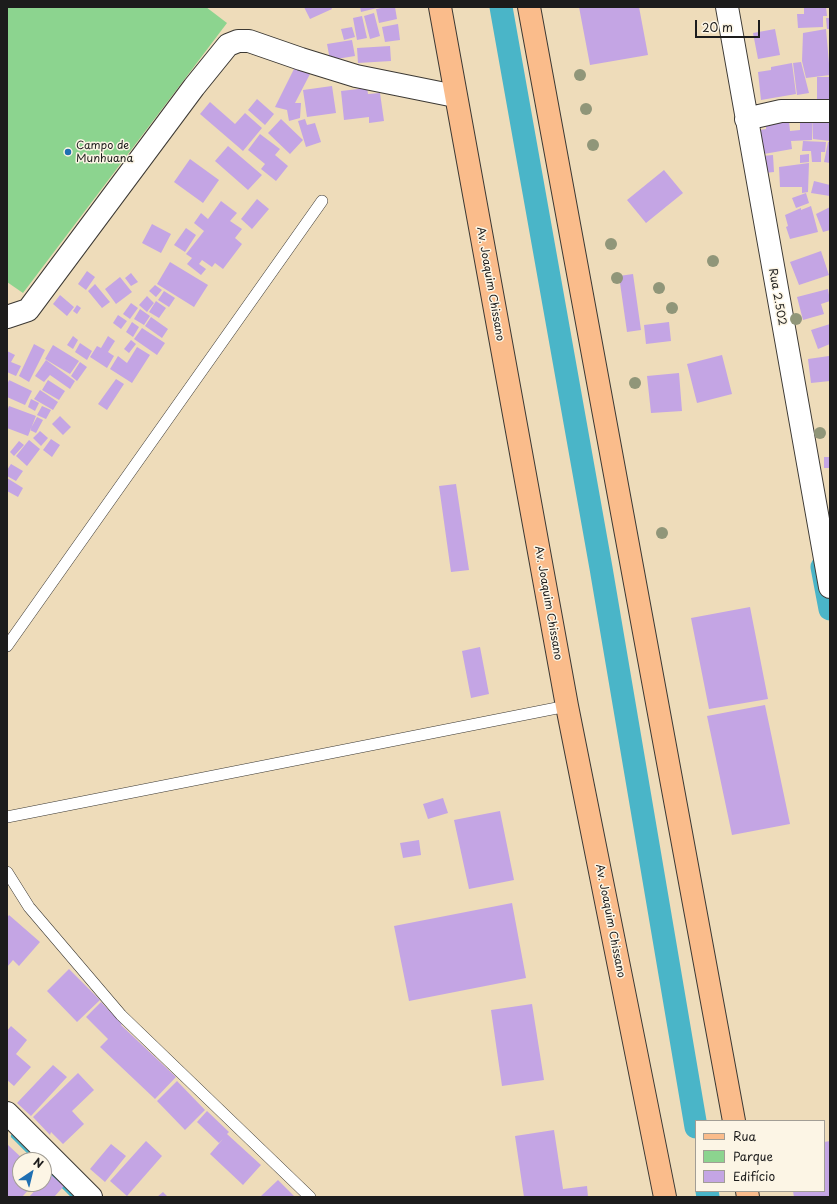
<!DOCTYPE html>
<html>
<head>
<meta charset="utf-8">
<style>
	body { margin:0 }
	#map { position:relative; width:837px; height:1204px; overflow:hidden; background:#eedcba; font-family:"Playpen Sans",sans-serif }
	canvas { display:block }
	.frame { position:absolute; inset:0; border:8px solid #1c1c1c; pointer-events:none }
	.legend { position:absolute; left:695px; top:1120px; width:130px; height:72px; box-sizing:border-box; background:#fcf5e5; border:1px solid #a29e95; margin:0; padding:5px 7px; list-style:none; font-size:12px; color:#1c1c1c }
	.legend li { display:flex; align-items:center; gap:8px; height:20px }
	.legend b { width:20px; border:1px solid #a29e95 }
	.north { position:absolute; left:12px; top:1152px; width:40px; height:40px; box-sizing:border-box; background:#fcf5e5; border:1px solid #a29e95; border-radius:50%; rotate:35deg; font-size:11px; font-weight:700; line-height:16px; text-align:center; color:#1c1c1c }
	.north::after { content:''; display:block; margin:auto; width:14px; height:18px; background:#1f6fb2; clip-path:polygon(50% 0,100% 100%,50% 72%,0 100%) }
	.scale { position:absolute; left:695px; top:20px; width:65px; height:18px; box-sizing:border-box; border:2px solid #1c1c1c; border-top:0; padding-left:5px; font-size:12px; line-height:14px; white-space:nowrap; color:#1c1c1c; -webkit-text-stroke:3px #fcf5e5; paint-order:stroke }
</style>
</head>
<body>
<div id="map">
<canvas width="837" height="1204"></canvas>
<div class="frame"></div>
<ul class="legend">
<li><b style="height:5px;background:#fabc8b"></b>Rua</li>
<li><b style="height:11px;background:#8cd48f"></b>Parque</li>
<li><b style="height:11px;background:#c4a5e4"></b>Edifício</li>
</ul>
<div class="north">N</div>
<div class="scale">20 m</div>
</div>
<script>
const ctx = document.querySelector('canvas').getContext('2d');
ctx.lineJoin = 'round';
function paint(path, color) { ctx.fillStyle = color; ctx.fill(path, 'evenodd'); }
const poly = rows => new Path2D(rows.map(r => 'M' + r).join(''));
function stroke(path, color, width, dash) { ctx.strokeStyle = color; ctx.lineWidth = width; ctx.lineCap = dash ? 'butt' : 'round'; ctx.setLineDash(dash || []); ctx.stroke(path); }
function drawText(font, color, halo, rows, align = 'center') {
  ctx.font = font + ' "Playpen Sans",sans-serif'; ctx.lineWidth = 3; ctx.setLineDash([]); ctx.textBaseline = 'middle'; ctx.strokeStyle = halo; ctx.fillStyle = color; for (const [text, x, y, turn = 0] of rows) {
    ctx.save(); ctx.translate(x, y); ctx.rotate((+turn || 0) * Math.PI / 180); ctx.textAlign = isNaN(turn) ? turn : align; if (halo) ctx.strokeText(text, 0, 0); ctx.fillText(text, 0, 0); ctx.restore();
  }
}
const green = poly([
	[7,7,206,7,227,23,23,293,7,282]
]);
const stream = poly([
	[14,1136,38,1160],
	[44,1166,75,1197]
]);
const canal = poly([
	[501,7,601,568,696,1127],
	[822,567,830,609],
	[707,1191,708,1197]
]);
const building = poly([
	[304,7,331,7,332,9,310,19],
	[360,7,377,7,377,8,361,12],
	[386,7,395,7,397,19,379,23,376,9],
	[579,7,639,7,648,55,590,65],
	[804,7,826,7,827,16,823,16,823,27,798,28,797,14,804,14],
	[374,13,380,36,370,39,364,16],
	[362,16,367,38,357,40,353,18],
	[826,18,830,18,830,29,827,29],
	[398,24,400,40,385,42,382,27],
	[352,27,355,37,344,40,341,29],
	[775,29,780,55,758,59,753,33],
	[826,29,830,75,806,78,802,61,803,33],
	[352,40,355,56,330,60,327,44],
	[390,46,391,61,358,63,357,48],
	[801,62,809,93,797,95,793,63],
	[792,63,796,94,761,100,758,72,771,70,771,67],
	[295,67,310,74,295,103,301,103,300,118,289,121,287,110,275,107],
	[817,77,830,77,830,104,817,104],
	[332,86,336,113,307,117,303,90],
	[367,88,368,94,380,93,384,121,369,123,369,117,344,120,341,91],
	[257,99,274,114,265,125,248,110],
	[210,102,235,124,245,113,262,128,243,151,200,114],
	[813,116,830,117,830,141,813,139],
	[813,116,812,140,791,141,792,149,764,154,760,130,766,129,766,125,759,119,789,121,790,131,800,130,800,117],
	[281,119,303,140,290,154,268,133],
	[305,119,307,125,315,123,321,142,306,147,298,121],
	[260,134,280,149,275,155,288,166,276,181,261,169,265,164,248,150],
	[803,141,826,142,825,152,821,152,821,162,812,162,811,151,802,151],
	[828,142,830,142,830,163,824,162],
	[228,146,262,175,248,190,215,161],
	[809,154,809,162,800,163,800,155],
	[773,155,774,172,764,173,762,156],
	[190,159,219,180,203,203,174,182],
	[809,163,808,192,802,193,802,187,780,187,779,167],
	[664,170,683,193,646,223,627,200],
	[814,181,830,185,830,196,811,193],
	[806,193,809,203,796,208,792,198],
	[257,199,269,209,252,229,241,219],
	[221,201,237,213,230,221,242,229,235,238,242,244,223,269,215,263,212,267,202,260,199,264,206,269,201,275,187,264,192,258,186,254,204,231,194,223,201,213,208,219],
	[811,206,818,232,790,239,786,227,788,226,785,215,801,208,801,210],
	[830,207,830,230,823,232,816,214],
	[152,224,171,234,161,253,142,243],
	[186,228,196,235,185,252,174,245],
	[821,251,829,275,799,285,790,262],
	[170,262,208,285,194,307,157,284],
	[87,271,95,277,86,290,78,284],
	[131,273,138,282,131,286,125,278],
	[633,274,641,330,627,332,619,276],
	[120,277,132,292,116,304,105,289],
	[95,284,110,302,102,308,88,291],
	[155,285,162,290,156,297,149,291],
	[828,289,830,301,821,304,824,314,803,320,797,297],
	[164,291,175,298,169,307,158,300],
	[60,295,74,307,67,316,53,304],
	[147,296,154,303,147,312,139,305],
	[156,301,166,308,159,318,149,312],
	[131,303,138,308,130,319,123,314],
	[77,305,81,308,77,314,73,311],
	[140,309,150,316,144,325,134,319],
	[118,315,127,321,121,329,113,323],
	[151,317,168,329,162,338,145,326],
	[132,322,139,327,133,337,126,332],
	[669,322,671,341,646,344,644,325],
	[830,324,830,344,818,349,811,330],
	[142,328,165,343,157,355,134,339],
	[73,336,78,340,73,349,67,345],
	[108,336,115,341,108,352,114,356,107,368,90,357,97,346,101,348],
	[131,340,136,344,129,353,124,349],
	[80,343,92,351,87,360,75,352],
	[34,344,45,350,29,382,19,376],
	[53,345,79,361,70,374,45,359],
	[137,347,150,355,132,383,110,369,118,356,127,363],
	[7,351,15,355,11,362,21,366,16,376,7,372],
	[722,355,732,394,697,403,687,364],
	[829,356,830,381,811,383,808,359],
	[46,360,75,381,70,389,50,375,44,382,35,376],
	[80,362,87,367,77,381,71,376],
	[679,373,682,411,651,413,647,376],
	[116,379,124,384,107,410,98,404],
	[9,380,32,391,25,405,7,397,7,385],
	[48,380,65,391,59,400,42,390],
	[40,390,58,402,53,410,34,399],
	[31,399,39,403,35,411,28,407],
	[9,406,36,416,28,436,7,428,7,411],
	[42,406,51,410,46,419,37,415],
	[60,416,71,427,63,435,52,424],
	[37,417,43,420,36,433,30,430],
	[40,431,48,438,41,446,33,438],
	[51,439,60,445,52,457,43,450],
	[29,440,40,449,27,466,16,456],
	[19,441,24,445,14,456,10,452],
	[824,457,830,457,830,468,824,468],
	[11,464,23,471,16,481,7,476,7,470],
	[7,478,23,488,18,497,7,491],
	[456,484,469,570,451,572,439,486],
	[750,607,768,699,709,709,691,618],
	[480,647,489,694,471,698,462,651],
	[765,705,790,824,732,835,707,716],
	[443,798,448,813,428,819,423,804],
	[500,811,514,880,469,889,454,820],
	[419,840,421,855,403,858,400,843],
	[512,903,526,978,409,1001,394,926],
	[9,915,40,942,19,966,13,960,7,967,7,918],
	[69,969,100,1000,77,1022,47,991],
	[101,1002,122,1024,121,1025,176,1077,155,1099,100,1047,108,1039,86,1017],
	[532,1004,544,1080,502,1086,491,1010],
	[11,1026,27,1040,16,1054,31,1067,14,1086,7,1080,7,1031],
	[53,1065,67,1077,31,1116,17,1103],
	[78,1073,94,1090,72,1111,84,1124,63,1144,51,1132,50,1135,33,1117],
	[177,1081,205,1110,185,1130,157,1101],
	[207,1111,229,1132,227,1134,261,1165,243,1185,210,1154,223,1139,219,1143,197,1122],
	[554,1130,563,1189,587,1186,588,1197,524,1197,515,1136],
	[146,1141,162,1156,127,1196,110,1181],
	[830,1141,830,1197,794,1197,793,1191,824,1191,824,1142],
	[7,1144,24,1160,20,1160,20,1184,34,1184,22,1197,7,1197],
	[111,1144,126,1156,105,1182,90,1169],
	[50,1174,64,1186,54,1197,29,1197,41,1184,44,1184,44,1180],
	[278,1180,295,1197,260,1197],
	[163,1192,168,1197,157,1197]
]);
const lane = poly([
	[7,646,322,201],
	[7,817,567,706],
	[7,872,29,907,121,1015,310,1197]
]);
const street = poly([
	[727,7,830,587],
	[746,119,781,111,830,111],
	[7,317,28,310,194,87,228,45,238,41,249,41,301,59,356,76,455,96],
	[7,1113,91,1197]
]);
const primary = poly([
	[440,7,567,706,665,1197],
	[529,7,734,1121],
	[747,1191,748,1197]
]);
const trees = [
	[580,75],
	[586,109],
	[593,145],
	[611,244],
	[713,261],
	[617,278],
	[659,288],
	[672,308],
	[796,319],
	[635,383],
	[820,433],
	[662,533]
];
const markers = [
	[68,152,4,"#1f6fb2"]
];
const poiNames = [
	["Campo de",76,146],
	["Munhuana",76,159]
];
const streetNames = [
	["Av. Joaquim Chissano",490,284,80],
	["Rua 2.502",777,297,80],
	["Av. Joaquim Chissano",548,603,80],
	["Av. Joaquim Chissano",610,921,79]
];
paint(green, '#8cd48f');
stroke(stream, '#4ab5c8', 6);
stroke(canal, '#4ab5c8', 23);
paint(building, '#c4a5e4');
stroke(lane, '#3c3934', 12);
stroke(street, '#3c3934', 24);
stroke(primary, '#3c3934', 24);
stroke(lane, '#fff', 11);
stroke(street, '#fff', 22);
stroke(primary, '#fabc8b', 22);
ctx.fillStyle = '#909679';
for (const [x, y] of trees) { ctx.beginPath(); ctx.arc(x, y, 6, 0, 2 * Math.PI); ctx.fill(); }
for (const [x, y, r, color] of markers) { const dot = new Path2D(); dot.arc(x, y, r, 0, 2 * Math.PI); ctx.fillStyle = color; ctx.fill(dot); stroke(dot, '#fcf5e5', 1.5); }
drawText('11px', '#1c1c1c', '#fcf5e5', poiNames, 'left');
drawText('11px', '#1c1c1c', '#fcf5e5', streetNames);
</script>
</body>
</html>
